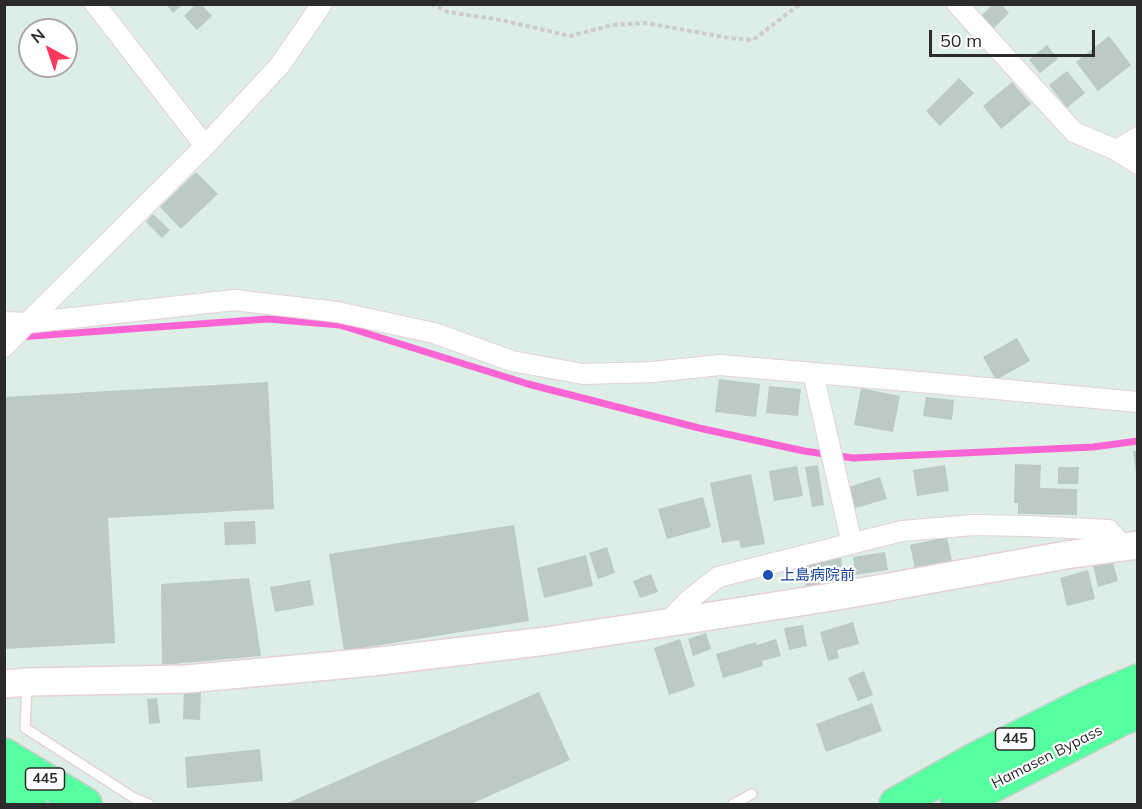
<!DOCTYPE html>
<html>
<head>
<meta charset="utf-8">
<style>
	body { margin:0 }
	#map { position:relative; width:1142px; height:809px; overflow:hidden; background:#dceee6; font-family:Mulish,sans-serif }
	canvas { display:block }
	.frame { position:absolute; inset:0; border:6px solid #2b2b2b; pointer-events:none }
	.north { position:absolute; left:18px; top:18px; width:60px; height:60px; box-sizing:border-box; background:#fff; border:2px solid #aaa; border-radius:50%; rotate:320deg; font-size:16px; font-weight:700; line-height:24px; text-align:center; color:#2b2b2b }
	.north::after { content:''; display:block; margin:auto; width:21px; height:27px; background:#ff385d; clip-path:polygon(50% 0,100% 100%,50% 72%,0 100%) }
	.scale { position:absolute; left:929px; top:30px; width:166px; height:27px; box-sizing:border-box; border:3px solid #2b2b2b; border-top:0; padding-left:8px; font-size:18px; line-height:21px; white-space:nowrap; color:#2b2b2b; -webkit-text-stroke:4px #fff; paint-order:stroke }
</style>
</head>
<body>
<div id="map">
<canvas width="1142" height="809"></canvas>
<div class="frame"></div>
<div class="north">N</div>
<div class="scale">50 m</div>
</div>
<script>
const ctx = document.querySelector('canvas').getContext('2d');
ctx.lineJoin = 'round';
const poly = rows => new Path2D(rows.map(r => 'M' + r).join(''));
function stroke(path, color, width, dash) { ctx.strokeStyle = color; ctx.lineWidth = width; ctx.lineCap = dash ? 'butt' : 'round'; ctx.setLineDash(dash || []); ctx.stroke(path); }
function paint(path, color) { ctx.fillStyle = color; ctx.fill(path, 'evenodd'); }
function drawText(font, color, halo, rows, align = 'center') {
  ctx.font = font + ' Mulish,"Noto Sans JP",sans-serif'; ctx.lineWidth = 4.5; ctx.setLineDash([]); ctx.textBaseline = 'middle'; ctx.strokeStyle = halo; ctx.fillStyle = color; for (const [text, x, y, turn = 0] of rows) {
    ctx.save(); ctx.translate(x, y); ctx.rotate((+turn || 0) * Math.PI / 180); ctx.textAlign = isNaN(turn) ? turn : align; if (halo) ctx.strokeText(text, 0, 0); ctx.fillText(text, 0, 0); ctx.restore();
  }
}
const stream = poly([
	[19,337,268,319,340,325,528,384,699,428,804,451,853,458,1093,447,1138,441]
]);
const building = poly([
	[166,4,183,4,173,13],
	[196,4,201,4,212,16,197,30,184,16],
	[993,4,1001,4,1009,13,992,30,980,17],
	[1109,36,1131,65,1098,91,1076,62],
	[1047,45,1058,59,1040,73,1029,60],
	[1067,71,1085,93,1067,108,1049,85],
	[959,78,974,93,940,126,926,111],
	[1012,82,1031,104,1001,129,983,106],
	[196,172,218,194,181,229,160,207],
	[153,214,170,230,162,238,146,222],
	[1017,338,1030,361,996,380,983,357],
	[719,379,760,384,756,417,715,412],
	[268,382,274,509,108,518,115,643,4,649,4,397],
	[769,386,801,389,798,416,766,413],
	[861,388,900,396,893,432,854,425],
	[926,397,954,400,952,420,923,416],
	[1133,451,1138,451,1138,472,1136,472],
	[1015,464,1041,465,1040,488,1077,489,1077,515,1018,514,1018,503,1014,503],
	[818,465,824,505,812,507,805,467],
	[945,465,949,491,917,496,913,470],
	[797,466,803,496,774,501,769,471],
	[1058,467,1079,467,1078,484,1058,484],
	[751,474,765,544,741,548,739,540,722,543,710,483],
	[880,477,887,499,852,509,846,488],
	[703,497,711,527,667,539,658,509],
	[255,521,256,544,225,545,224,522],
	[514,525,529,621,344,651,329,554],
	[947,537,952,561,915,569,910,545],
	[607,547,615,573,598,579,589,553],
	[885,552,888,570,855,575,853,557],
	[586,555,593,586,544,598,537,568],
	[841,558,844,580,806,587,803,564],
	[1112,559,1118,581,1098,587,1093,564],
	[1088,570,1095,599,1067,606,1060,578],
	[651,574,658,592,640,598,633,581],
	[249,578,261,656,162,665,161,584],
	[310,580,314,605,275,612,270,587],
	[853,622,859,644,837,650,839,658,828,661,820,632],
	[803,625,807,646,789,650,784,628],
	[706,633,711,649,693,656,688,639],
	[680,639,695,686,669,695,654,648],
	[776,639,781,656,762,661,763,666,723,678,716,654,756,642,757,645],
	[864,671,873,695,858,701,848,678],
	[184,690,201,691,200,720,183,719],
	[539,692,570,760,471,804,285,804],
	[157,698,160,723,149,724,147,699],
	[872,703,882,731,826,752,816,724],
	[260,749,263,781,187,788,185,757]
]);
const path = poly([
	[431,4,448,12,501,20,570,36,612,25,646,23,729,38,753,40,800,4]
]);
const lane = poly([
	[27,685,25,728,134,798,149,804],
	[733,804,752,794]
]);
const street = poly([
	[95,4,205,146],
	[957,4,1074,132,1116,150,1138,164],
	[1116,150,1138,137],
	[4,322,27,323,234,300,337,312,434,333,512,361,583,374,653,372,720,365,931,383,1138,402],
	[4,347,27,323,205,146,280,65,322,4],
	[813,373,852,544],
	[667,622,689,600,718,577,902,531,974,525,1027,526,1109,530,1124,547]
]);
const secondary = poly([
	[4,684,28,682,186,679,372,662,546,641,692,619,844,595,1066,555,1138,545]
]);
const highway = poly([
	[4,755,85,804],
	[4,789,30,804],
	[896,804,974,760,1087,703,1138,681],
	[957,804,1119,720,1138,712]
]);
const markers = [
	[768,575,6,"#1a4fb4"]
];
const shields = [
	[1015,739,39],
	[45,779,39]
];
const shieldNames = [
	["445",1015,739],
	["445",45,779]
];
const transitNames = [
	["上島病院前",780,575]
];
const streetNames = [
	["Hamasen Bypass",1047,757,-27]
];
stroke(stream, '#fa64d3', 7);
paint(building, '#bbcac3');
stroke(lane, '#e5d1d5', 12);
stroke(street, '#e5d1d5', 22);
stroke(secondary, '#e5d1d5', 30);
stroke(highway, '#ccc', 36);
stroke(path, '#ccc', 4, [4.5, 3]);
stroke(lane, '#fff', 9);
stroke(street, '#fff', 20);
stroke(secondary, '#fff', 27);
stroke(highway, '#56ff9f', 33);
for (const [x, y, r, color] of markers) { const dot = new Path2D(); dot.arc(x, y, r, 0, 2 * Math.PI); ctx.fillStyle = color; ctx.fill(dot); stroke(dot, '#fff', 2); }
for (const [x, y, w] of shields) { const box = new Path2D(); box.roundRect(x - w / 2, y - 11, w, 22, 4.5); ctx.fillStyle = '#fff'; ctx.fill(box); stroke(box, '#2b2b2b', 1.5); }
drawText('bold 14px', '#2b2b2b', null, shieldNames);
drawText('15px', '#164399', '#fff', transitNames, 'left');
drawText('15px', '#2b2b2b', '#fff', streetNames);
</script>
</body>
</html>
